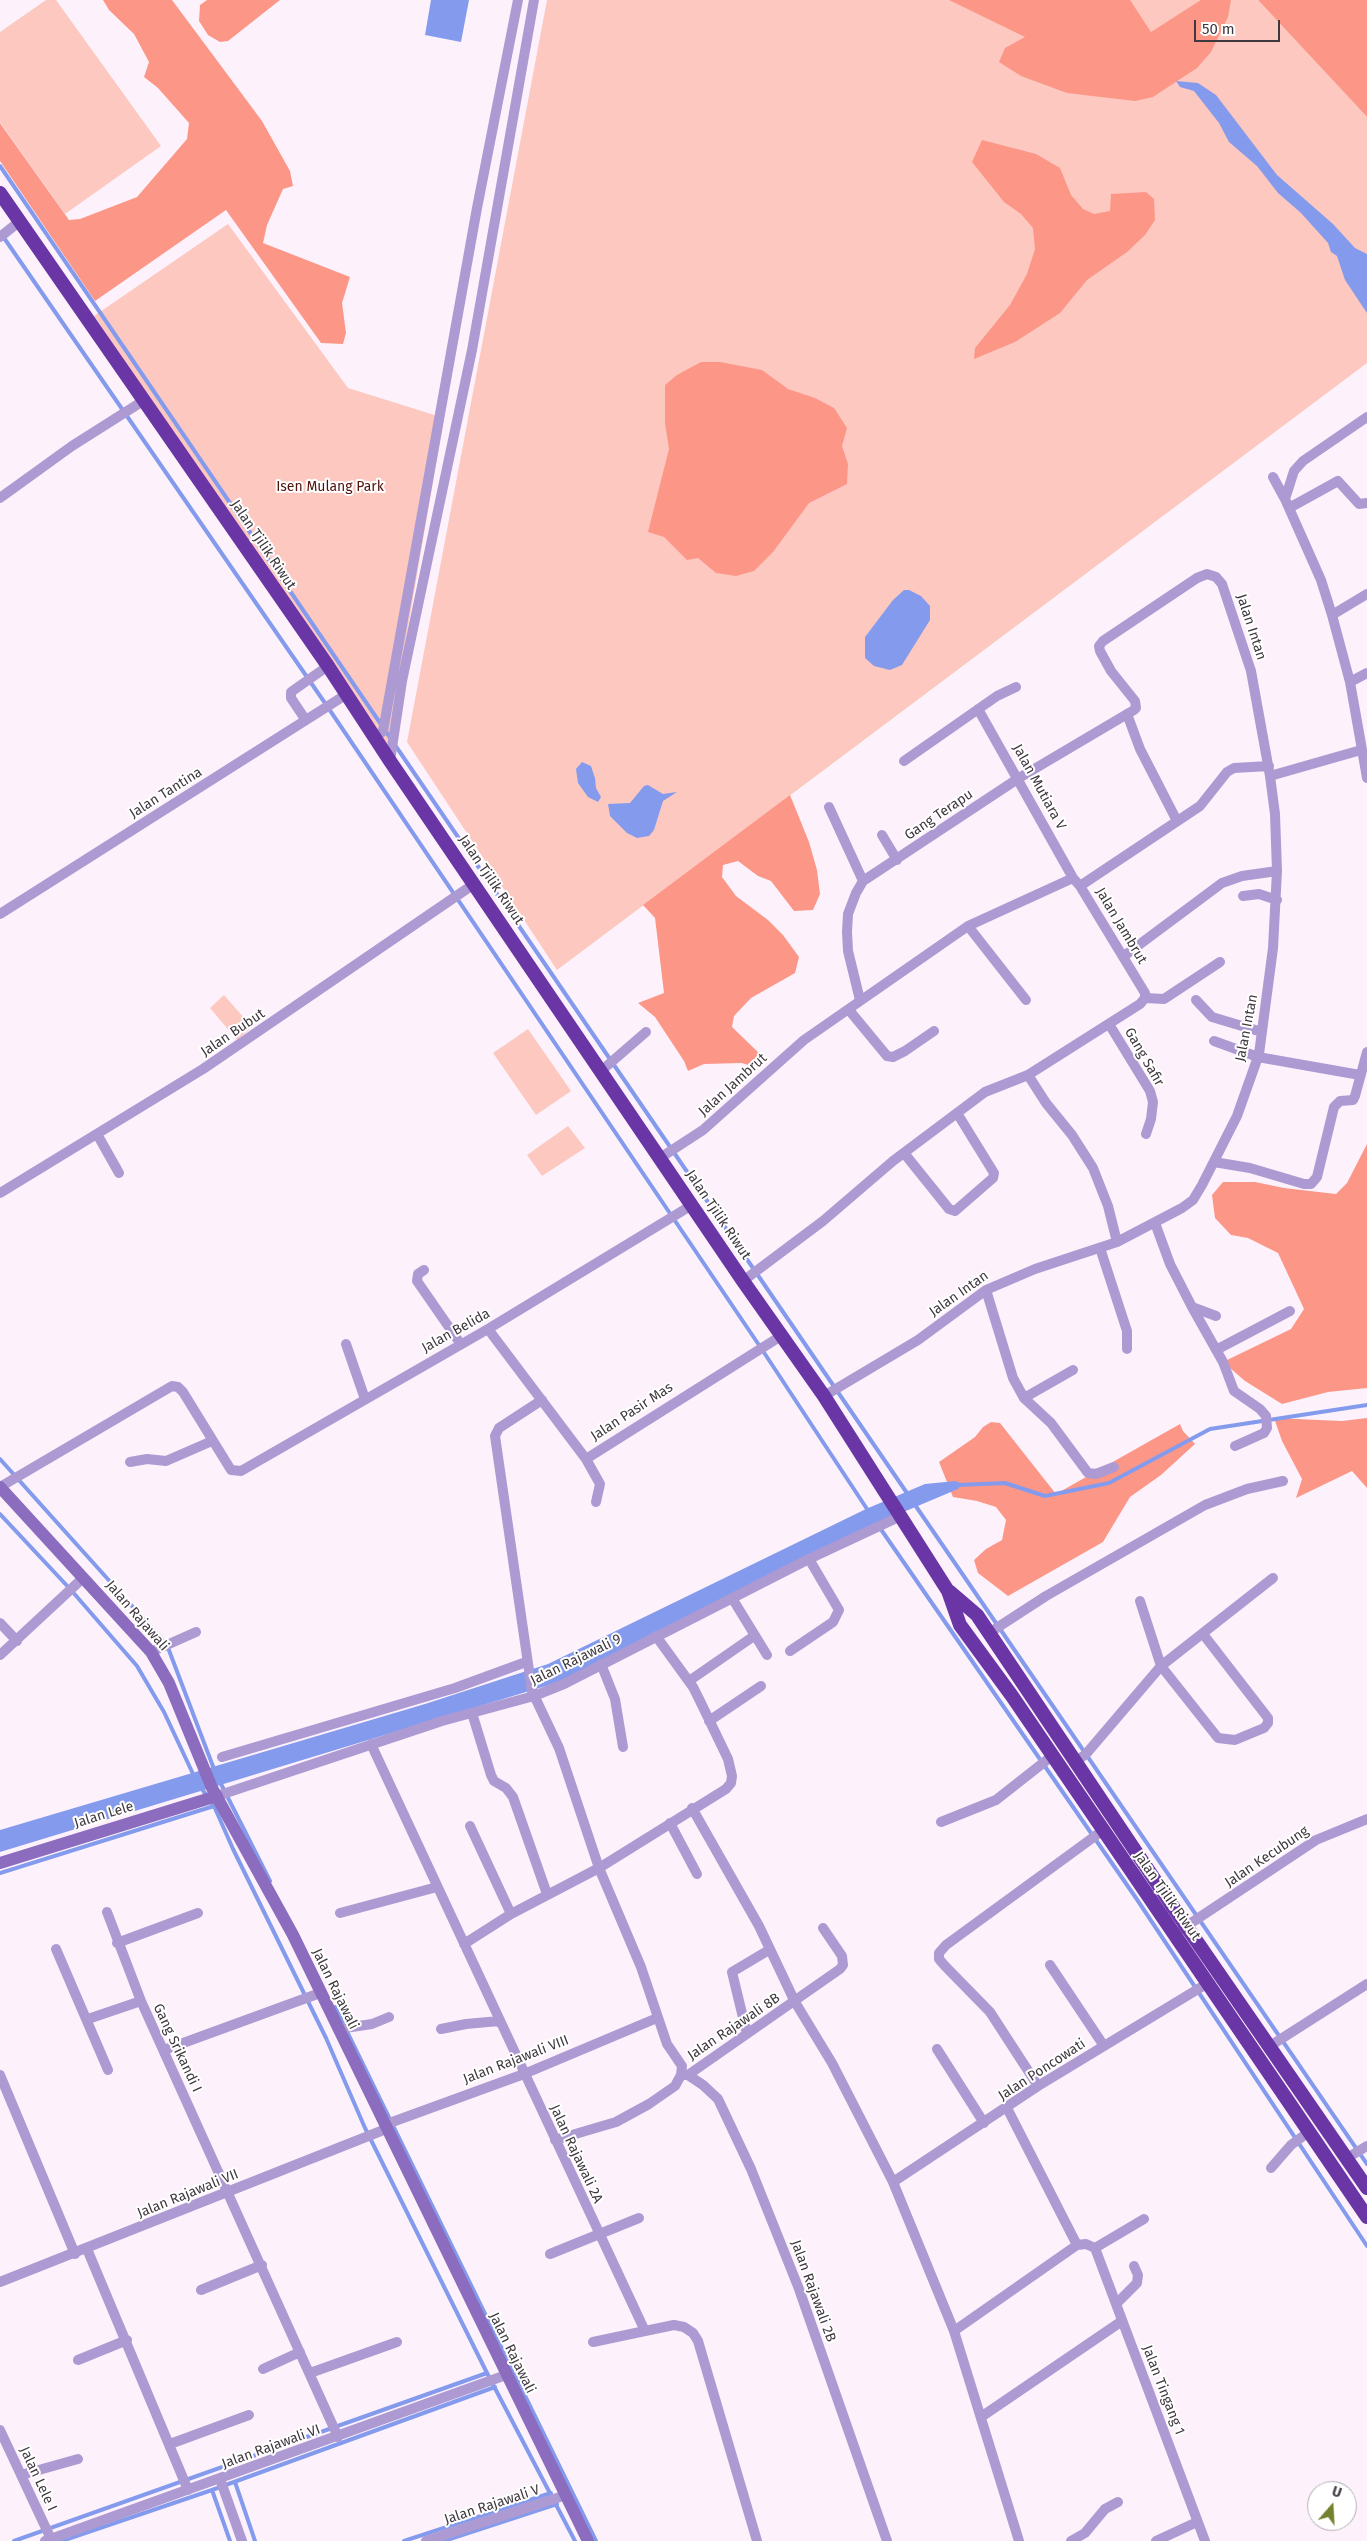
<!DOCTYPE html>
<html>
<head>
<meta charset="utf-8">
<style>
	body { margin:0 }
	#map { position:relative; width:1367px; height:2541px; overflow:hidden; background:#fdf2fc; font-family:"Fira Sans",sans-serif }
	canvas { display:block }
	.north { position:absolute; left:1307px; top:2481px; width:50px; height:50px; box-sizing:border-box; background:#fff; border:1px solid #b2afb2; border-radius:50%; rotate:19deg; font-size:14px; font-weight:700; line-height:20px; text-align:center; color:#3f383e }
	.north::after { content:''; display:block; margin:auto; width:18px; height:22px; background:#74812e; clip-path:polygon(50% 0,100% 100%,50% 72%,0 100%) }
	.scale { position:absolute; left:1194px; top:20px; width:86px; height:22px; box-sizing:border-box; border:2px solid #3f383e; border-top:0; padding-left:6px; font-size:15px; line-height:18px; white-space:nowrap; color:#3f383e; -webkit-text-stroke:4px #fff; paint-order:stroke }
</style>
</head>
<body>
<div id="map">
<canvas width="1367" height="2541"></canvas>
<div class="north">U</div>
<div class="scale">50 m</div>
</div>
<script>
const ctx = document.querySelector('canvas').getContext('2d');
ctx.lineJoin = 'round';
function paint(path, color) { ctx.fillStyle = color; ctx.fill(path, 'evenodd'); }
const poly = rows => new Path2D(rows.map(r => 'M' + r).join(''));
function stroke(path, color, width, dash) { ctx.strokeStyle = color; ctx.lineWidth = width; ctx.lineCap = dash ? 'butt' : 'round'; ctx.setLineDash(dash || []); ctx.stroke(path); }
function drawText(font, color, halo, rows, align = 'center') {
  ctx.font = font + ' "Fira Sans",sans-serif'; ctx.lineWidth = 4; ctx.setLineDash([]); ctx.textBaseline = 'middle'; ctx.strokeStyle = halo; ctx.fillStyle = color; for (const [text, x, y, turn = 0] of rows) {
    ctx.save(); ctx.translate(x, y); ctx.rotate((+turn || 0) * Math.PI / 180); ctx.textAlign = isNaN(turn) ? turn : align; if (halo) ctx.strokeText(text, 0, 0); ctx.fillText(text, 0, 0); ctx.restore();
  }
}
const green = poly([
	[46,0,56,0,161,146,65,214,0,122,0,32],
	[547,0,1258,0,1367,117,1367,363,557,970,407,742],
	[228,224,348,388,444,418,387,749,94,316],
	[224,995,252,1027,237,1040,210,1008],
	[528,1029,571,1091,536,1115,493,1053],
	[568,1126,585,1148,542,1176,527,1155]
]);
const forest = poly([
	[103,0,172,0,262,121,290,171,293,186,283,189,267,225,263,243,350,277,342,303,346,333,343,344,321,343,226,210,95,301,0,161,0,123,69,220,80,219,137,197,187,139,189,123,158,88,144,77,149,62,134,34,109,10],
	[207,0,280,0,228,41,220,42,208,35,199,21,200,5],
	[949,0,1130,0,1151,32,1201,0,1231,0,1228,17,1211,52,1197,68,1153,97,1135,101,1067,93,1021,76,999,62,1005,48,1025,37],
	[1258,0,1367,0,1367,117],
	[982,140,1036,154,1060,168,1071,195,1083,209,1094,214,1110,211,1111,194,1146,192,1154,199,1155,220,1145,235,1127,252,1087,280,1060,313,1015,342,974,359,975,348,1010,305,1027,274,1035,249,1033,228,1021,214,1004,202,972,162],
	[701,362,720,362,762,370,788,389,815,398,834,408,847,428,842,446,848,464,847,484,809,503,773,552,754,571,736,576,716,573,698,558,687,560,664,537,648,532,669,449,665,423,665,385,677,375],
	[790,795,809,842,817,870,820,894,813,910,794,911,771,881,758,876,738,861,723,865,722,877,736,896,768,920,783,935,799,957,795,973,751,998,734,1016,732,1027,761,1055,763,1065,754,1067,742,1063,704,1064,688,1071,684,1061,655,1017,638,1003,664,993,655,918,643,905],
	[1367,1144,1367,1388,1328,1392,1282,1404,1245,1381,1223,1362,1291,1329,1304,1309,1278,1253,1248,1238,1231,1235,1215,1218,1212,1195,1223,1182,1255,1182,1284,1188,1336,1194,1347,1183],
	[1274,1418,1342,1421,1367,1418,1367,1488,1352,1471,1296,1498,1302,1479,1282,1441],
	[991,1422,1000,1423,1056,1494,1180,1424,1183,1431,1195,1444,1161,1475,1130,1497,1103,1542,1008,1596,978,1573,974,1560,986,1549,1002,1540,1006,1520,996,1507,977,1501,953,1497,939,1462,975,1437,983,1427]
]);
const water = poly([
	[431,0,469,0,461,42,425,35],
	[1176,81,1198,83,1216,95,1277,175,1333,224,1355,248,1367,254,1367,313,1345,280,1337,256,1331,252,1328,243,1301,213,1278,193,1257,166,1229,142,1219,123,1194,91,1180,87],
	[904,590,909,590,921,596,930,606,930,620,902,665,890,670,874,666,865,658,865,637,893,600],
	[582,762,591,766,595,778,596,788,601,797,598,802,588,797,578,783,576,769],
	[648,785,663,794,677,792,663,801,654,830,649,836,637,838,627,833,610,816,608,804,630,803,644,786],
	[956,1481,962,1484,958,1489,875,1524,559,1682,0,1852,0,1830,425,1704,548,1664,866,1509,925,1484]
]);
const stream = poly([
	[0,166,391,739],
	[2,235,327,706,761,1348,869,1512],
	[395,745,909,1496],
	[0,1459,167,1645,214,1769],
	[958,1485,1005,1483,1045,1496,1109,1483,1210,1429,1367,1405],
	[913,1502,1367,2164],
	[0,1514,71,1590,137,1666,164,1712,194,1776],
	[880,1528,1136,1898,1367,2246],
	[220,1782,270,1881],
	[202,1789,214,1806,233,1849,326,2038,365,2128,487,2373,575,2541],
	[0,1873,214,1806],
	[335,2007,596,2541],
	[235,2482,255,2541],
	[212,2490,230,2541],
	[14,2541,487,2373],
	[62,2541,212,2490,495,2387],
	[404,2541,551,2493],
	[444,2541,557,2504]
]);
const minor = poly([
	[0,237,20,221],
	[1367,417,1303,461,1294,471,1285,499,1321,580,1332,615,1350,682,1367,778],
	[1273,477,1285,499],
	[0,498,72,446,143,401],
	[1289,508,1338,481,1359,504,1367,503],
	[1332,615,1367,594],
	[1350,682,1367,673],
	[978,709,1073,878],
	[1127,714,1140,749,1177,821],
	[305,719,291,698,291,692,328,666],
	[375,738,383,731,477,208,518,0],
	[390,761,402,681,472,350,534,0],
	[904,761,997,696,1016,687],
	[1270,776,1361,750],
	[829,807,863,881],
	[882,835,897,860],
	[1080,886,1200,806,1227,772,1234,768,1269,766],
	[1243,896,1259,894,1277,900],
	[0,914,347,694],
	[968,926,1026,1000],
	[1124,956,1222,883,1242,876,1277,871],
	[1145,998,1164,999,1220,962],
	[1196,1000,1212,1017,1262,1032],
	[849,1010,887,1056,893,1057,905,1051,934,1031],
	[1109,1024,1150,1091,1153,1102,1151,1119,1146,1134],
	[1214,1041,1258,1057,1360,1075],
	[601,1071,646,1032],
	[1028,1075,1046,1103,1072,1135,1093,1168,1108,1206,1117,1242],
	[97,1134,119,1173],
	[904,1153,949,1209,955,1211,993,1178,994,1173,957,1113],
	[660,1158,703,1130,804,1040,968,926,1073,878,1080,886,1145,993,1145,998,1140,1004,1028,1075,985,1092,893,1161,823,1221,743,1281],
	[1214,1162,1250,1168,1304,1184,1311,1184,1317,1177,1334,1107,1340,1101,1353,1100,1355,1096,1367,1052],
	[0,1193,203,1069,474,884],
	[1155,1223,1170,1264,1192,1307,1216,1316],
	[1100,1248,1127,1331,1127,1349],
	[424,1270,418,1274,417,1281,460,1343],
	[986,1290,1013,1378,1024,1398,1051,1423,1088,1473,1096,1474,1114,1467],
	[1192,1307,1223,1362,1234,1391,1260,1409,1266,1416,1267,1428,1264,1433,1235,1446],
	[488,1329,586,1459,781,1336],
	[346,1344,365,1399],
	[1216,1350,1290,1311],
	[824,1396,918,1340,986,1290,1035,1269,1117,1242,1182,1208,1193,1200,1202,1185,1237,1116,1259,1054,1273,948,1277,871,1275,814,1270,776,1251,671,1222,584,1216,577,1207,574,1197,578,1103,641,1099,646,1100,651,1111,671,1135,701,1136,708,1134,710,1019,778,863,881,856,893,848,914,847,932,848,951,860,1000],
	[1024,1398,1073,1370],
	[542,1400,499,1428,495,1436,532,1691,559,1748,599,1868,641,1967,667,2044,682,2066,681,2075,675,2086,649,2104,616,2122,555,2140],
	[586,1459,600,1484,596,1502],
	[130,1462,147,1459,166,1461,212,1441],
	[0,1487,172,1386,178,1387,183,1392,231,1470,241,1471,488,1329,692,1205],
	[732,1598,767,1655],
	[1140,1601,1161,1666,1218,1738,1235,1740,1264,1728,1268,1723,1268,1718,1203,1634],
	[0,1623,17,1641],
	[989,1633,1046,1596,1205,1505,1247,1489,1283,1481],
	[790,1651,833,1622,839,1610,809,1559],
	[151,1652,196,1632],
	[0,1655,83,1578],
	[601,1664,615,1699,623,1747],
	[689,1681,754,1636],
	[472,1713,491,1775,494,1781,506,1788,513,1797,547,1894],
	[709,1721,761,1686],
	[371,1744,645,2331,674,2325,684,2327,693,2333,698,2341,757,2541],
	[222,1757,455,1688,526,1662],
	[1075,1762,1086,1754,1161,1666,1273,1578],
	[217,1796,442,1721,534,1696,564,1684,809,1559,901,1516],
	[692,1808,759,1926,795,2002,832,2063,893,2182,954,2331,1019,2541],
	[941,1822,996,1800,1052,1756],
	[670,1823,697,1874],
	[470,1826,511,1914],
	[107,1912,141,2001,338,2437],
	[340,1913,437,1887],
	[1182,1929,1316,1840,1367,1819],
	[117,1943,198,1913],
	[464,1944,511,1914,599,1868,726,1789,731,1783,732,1776,728,1759,701,1703,693,1687,656,1636],
	[56,1949,108,2070],
	[1050,1965,1104,2046],
	[88,2019,141,2001],
	[338,2029,372,2024,389,2017],
	[441,2029,466,2024,499,2021,500,2023],
	[747,2034,732,1972,769,1950],
	[1270,2046,1367,1984],
	[937,2049,984,2123],
	[164,2050,320,1993],
	[0,2075,75,2254],
	[681,2075,688,2075,703,2085,718,2099,751,2169,799,2289,887,2541],
	[688,2075,840,1969,843,1965,842,1956,823,1928],
	[1038,2086,990,2012,945,1966,939,1959,939,1953,946,1945,1102,1831],
	[1007,2108,1077,2245],
	[384,2125,524,2074,657,2018],
	[1347,2158,1367,2146],
	[1271,2168,1291,2145,1310,2131],
	[893,2182,1038,2086,1208,1983],
	[1095,2248,1205,2541],
	[1095,2248,1144,2219],
	[87,2249,188,2490],
	[550,2254,639,2218],
	[0,2282,386,2129],
	[201,2290,262,2265],
	[1116,2304,1137,2283,1138,2275,1134,2266],
	[954,2331,1077,2245,1086,2244,1095,2248],
	[593,2342,645,2331],
	[78,2360,127,2340],
	[263,2369,300,2352],
	[310,2373,397,2342],
	[981,2417,1122,2321],
	[0,2430,51,2539],
	[170,2444,249,2415],
	[21,2475,78,2459],
	[220,2479,242,2541],
	[45,2541,506,2375],
	[426,2541,566,2495],
	[1071,2541,1085,2533,1105,2509,1118,2502],
	[1156,2541,1197,2522]
]);
const secondary = poly([
	[0,1487,151,1652,169,1683,212,1788,293,1935,588,2541],
	[0,1863,217,1796]
]);
const trunk = poly([
	[0,193,328,666,390,761,743,1281,824,1396,948,1591,960,1625,1012,1696,1367,2217],
	[949,1591,977,1615,1173,1907,1367,2188]
]);
const parkNames = [
	["Isen Mulang Park",330,487]
];
const streetNames = [
	["Jalan Tjilik Riwut",263,545,56],
	["Jalan Intan",1251,627,72],
	["Jalan Mutiara V",1039,787,61],
	["Jalan Tantina",166,793,-32],
	["Gang Terapu",939,815,-34],
	["Jalan Tjilik Riwut",491,880,56],
	["Jalan Jambrut",1121,926,59],
	["Jalan Intan",1247,1028,-79],
	["Jalan Bubut",233,1033,-34],
	["Gang Safir",1144,1057,60],
	["Jalan Jambrut",733,1085,-42],
	["Jalan Tjilik Riwut",718,1215,56],
	["Jalan Intan",959,1294,-35],
	["Jalan Belida",456,1331,-29],
	["Jalan Pasir Mas",632,1412,-33],
	["Jalan Rajawali",137,1616,49],
	["Jalan Rajawali 9",576,1660,-26],
	["Jalan Lele",104,1815,-17],
	["Jalan Kecubung",1267,1857,-34],
	["Jalan Tjilik Riwut",1167,1896,55],
	["Jalan Rajawali",335,1989,64],
	["Jalan Rajawali 8B",734,2027,-34],
	["Gang Srikandi I",177,2048,65],
	["Jalan Rajawali VIII",516,2060,-21],
	["Jalan Poncowati",1042,2070,-33],
	["Jalan Rajawali 2A",576,2154,65],
	["Jalan Rajawali VII",188,2194,-22],
	["Jalan Rajawali 2B",813,2291,70],
	["Jalan Rajawali",512,2353,64],
	["Jalan Tingang 1",1163,2390,69],
	["Jalan Rajawali VI",271,2447,-20],
	["Jalan Lele I",38,2479,65],
	["Jalan Rajawali V",492,2505,-18]
];
paint(green, '#fcc8c0');
paint(forest, '#fc9788');
paint(water, '#849bed');
stroke(stream, '#849bed', 4);
stroke(minor, '#ae9ad2', 10);
stroke(secondary, '#8c6cbe', 12);
stroke(trunk, '#6a36a6', 14);
drawText('14px', '#4f120c', '#fff', parkNames);
drawText('14px', '#3f383e', '#fff', streetNames);
</script>
</body>
</html>
